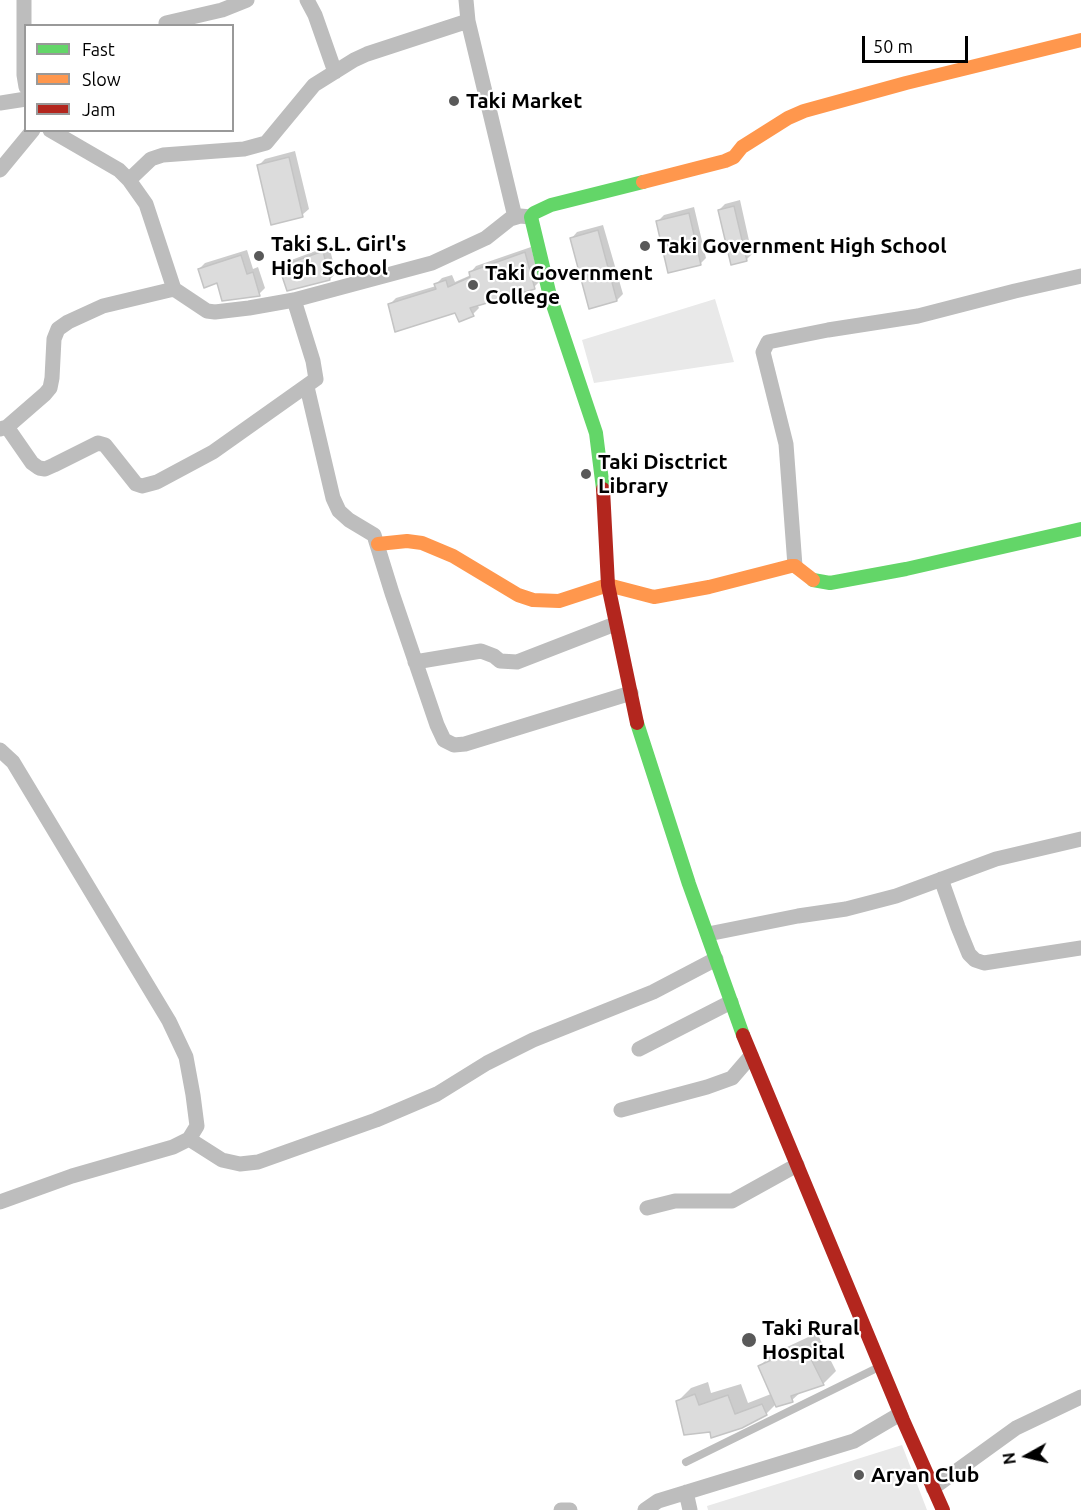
<!DOCTYPE html>
<html>
<head>
<meta charset="utf-8">
<style>
	body { margin:0 }
	#map { position:relative; width:1081px; height:1510px; overflow:hidden; background:#fff; font-family:Ubuntu,sans-serif }
	canvas { display:block }
	.legend { position:absolute; left:24px; top:24px; width:210px; height:108px; box-sizing:border-box; background:#fff; border:2px solid #999; margin:0; padding:8px 10px; list-style:none; font-size:18px; color:#000 }
	.legend li { display:flex; align-items:center; gap:12px; height:30px }
	.legend b { width:30px; border:2px solid #999 }
	.north { position:absolute; left:997px; top:1426px; width:60px; height:60px; -webkit-text-stroke:4px #fff; paint-order:stroke; rotate:262deg; font-size:16px; font-weight:700; line-height:24px; text-align:center; color:#000 }
	.north::after { content:''; display:block; margin:auto; width:21px; height:27px; background:#000; clip-path:polygon(50% 0,100% 100%,50% 72%,0 100%) }
	.scale { position:absolute; left:862px; top:36px; width:106px; height:27px; box-sizing:border-box; border:3px solid #000; border-top:0; padding-left:8px; font-size:18px; line-height:21px; white-space:nowrap; color:#000; -webkit-text-stroke:4px #fff; paint-order:stroke }
</style>
</head>
<body>
<div id="map">
<canvas width="1081" height="1510"></canvas>
<ul class="legend">
<li><b style="height:8px;background:#63d668"></b>Fast</li>
<li><b style="height:8px;background:#ff974d"></b>Slow</li>
<li><b style="height:8px;background:#b3261e"></b>Jam</li>
</ul>
<div class="north">N</div>
<div class="scale">50 m</div>
</div>
<script>
const ctx = document.querySelector('canvas').getContext('2d');
ctx.lineJoin = 'round';
function paint(path, color) { ctx.fillStyle = color; ctx.fill(path, 'evenodd'); }
const poly = rows => new Path2D(rows.map(r => 'M' + r).join(''));
function stroke(path, color, width, dash) { ctx.strokeStyle = color; ctx.lineWidth = width; ctx.lineCap = dash ? 'butt' : 'round'; ctx.setLineDash(dash || []); ctx.stroke(path); }
function drawText(font, color, halo, rows, align = 'center') {
  ctx.font = font + ' Ubuntu,sans-serif'; ctx.lineWidth = 4.5; ctx.setLineDash([]); ctx.textBaseline = 'middle'; ctx.strokeStyle = halo; ctx.fillStyle = color; for (const [text, x, y, turn = 0] of rows) {
    ctx.save(); ctx.translate(x, y); ctx.rotate((+turn || 0) * Math.PI / 180); ctx.textAlign = isNaN(turn) ? turn : align; if (halo) ctx.strokeText(text, 0, 0); ctx.fillText(text, 0, 0); ctx.restore();
  }
}
const green = poly([
	[715,299,734,362,594,383,582,340],
	[902,1445,927,1510,708,1510,707,1506]
]);
const shadow = poly([
	[295,151,309,209,302,215,259,165,265,159],
	[740,200,752,254,746,260,719,210,725,204],
	[694,207,706,258,700,264,658,221,664,215],
	[603,225,623,294,617,300,571,239,577,232],
	[329,246,336,273,330,279,280,268,286,262],
	[531,247,540,281,534,287,477,304,479,308,473,314,456,311,390,304,396,298,436,286,436,284,442,278,452,275,455,282,471,275,470,273,476,266],
	[247,250,253,269,258,267,265,288,259,294,218,282,199,269,205,263],
	[817,1333,836,1371,823,1384,802,1391,792,1400,776,1404,766,1414,711,1430,678,1401,691,1388,708,1382,711,1393,741,1384,748,1403,771,1394,760,1366,772,1354]
]);
const building = poly([
	[289,157,303,217,271,225,257,165,289,157],
	[734,206,747,261,731,265,718,210,734,206],
	[689,213,701,265,668,273,656,221,689,213],
	[598,230,617,301,589,309,570,238,598,230],
	[323,251,330,280,287,291,279,267,323,251],
	[525,252,535,289,470,308,474,316,459,322,455,313,395,332,388,304,436,289,434,284,446,280,448,287,470,277,469,272,525,252],
	[241,255,247,274,253,272,260,296,222,301,217,283,204,288,198,269,241,255],
	[804,1345,824,1385,791,1396,793,1402,776,1407,758,1366,804,1345],
	[695,1394,699,1405,728,1395,735,1414,762,1404,767,1415,742,1428,711,1438,710,1432,684,1435,676,1401,695,1394]
]);
const lane = poly([
	[686,1462,879,1367]
]);
const street = poly([
	[24,0,24,75,26,87],
	[307,0,315,15,335,72],
	[466,0,468,21],
	[166,23,222,10,247,0],
	[0,103,26,99],
	[50,130,119,170,129,180,146,204,174,289,207,311,215,312,249,308,294,300,432,263,486,238,510,219,520,216,531,217],
	[0,170,33,130],
	[129,180,151,159,163,155,244,149,266,143,314,85,354,60,367,54,468,21,515,217],
	[307,387,333,498,339,511,349,520,374,535,392,593,437,725,444,740,454,745,465,744,631,693],
	[7,427,32,463,39,468,45,469,54,465,98,443,105,445,136,484,142,486,157,482,213,452,316,379,313,361,294,300],
	[0,429,7,427,45,394,50,388,52,378,54,339,58,329,68,322,103,306,174,289],
	[795,566,786,444,763,352,768,342,828,330,918,316,1015,291,1081,276],
	[415,662,481,651,494,656,500,661,517,662,615,624],
	[0,750,13,762,169,1021,186,1057,193,1095,197,1126,189,1139,173,1147,72,1176,0,1202],
	[941,879,958,927,969,954,975,960,984,963,1081,948],
	[708,934,798,916,846,909,896,896,996,859,1081,839],
	[639,1049,731,1002],
	[621,1110,707,1087,732,1078,751,1056],
	[189,1139,222,1160,240,1164,258,1162,376,1120,437,1094,487,1063,533,1040,653,992,716,959],
	[647,1208,675,1201,732,1201,797,1165],
	[933,1488,1016,1428,1081,1397],
	[686,1492,690,1510],
	[561,1510,570,1510],
	[645,1510,658,1501,854,1441,900,1414]
]);
const fast = poly([
	[603,489,596,433,550,296,531,217,534,213,551,205,643,182],
	[813,580,830,583,906,569,1081,529],
	[637,723,689,884,743,1035]
]);
const slow = poly([
	[643,182,725,161,734,157,742,147,788,118,804,111,906,83,1081,40],
	[378,544,407,541,422,543,453,556,518,595,533,600,559,601,608,585,654,597,709,587,791,566,795,566,813,580]
]);
const jam = poly([
	[603,489,608,585,637,723],
	[743,1035,903,1420,943,1510]
]);
const markers = [
	[454,101,6,"#595959"],
	[645,246,6,"#595959"],
	[259,256,6,"#595959"],
	[473,285,6,"#595959"],
	[586,474,6,"#595959"],
	[749,1340,8,"#595959"],
	[859,1475,6,"#595959"]
];
const poiNames = [
	["Taki Market",466,101],
	["Taki S.L. Girl's",271,244],
	["High School",271,268],
	["Taki Government High School",657,246],
	["Taki Government",485,273],
	["College",485,297],
	["Taki Disctrict",598,462],
	["Library",598,486],
	["Taki Rural",762,1328],
	["Hospital",762,1352],
	["Aryan Club",871,1475]
];
paint(green, '#e9e9e9');
paint(shadow, '#0003');
paint(building, '#dcdcdc');
stroke(building, '#c4c4c4', 1.5);
stroke(lane, '#bdbdbd', 8);
stroke(street, '#bdbdbd', 15);
stroke(fast, '#63d668', 14);
stroke(slow, '#ff974d', 14);
stroke(jam, '#b3261e', 14);
for (const [x, y, r, color] of markers) { const dot = new Path2D(); dot.arc(x, y, r, 0, 2 * Math.PI); ctx.fillStyle = color; ctx.fill(dot); stroke(dot, '#fff', 2); }
drawText('bold 21px', '#000', '#fff', poiNames, 'left');
</script>
</body>
</html>
